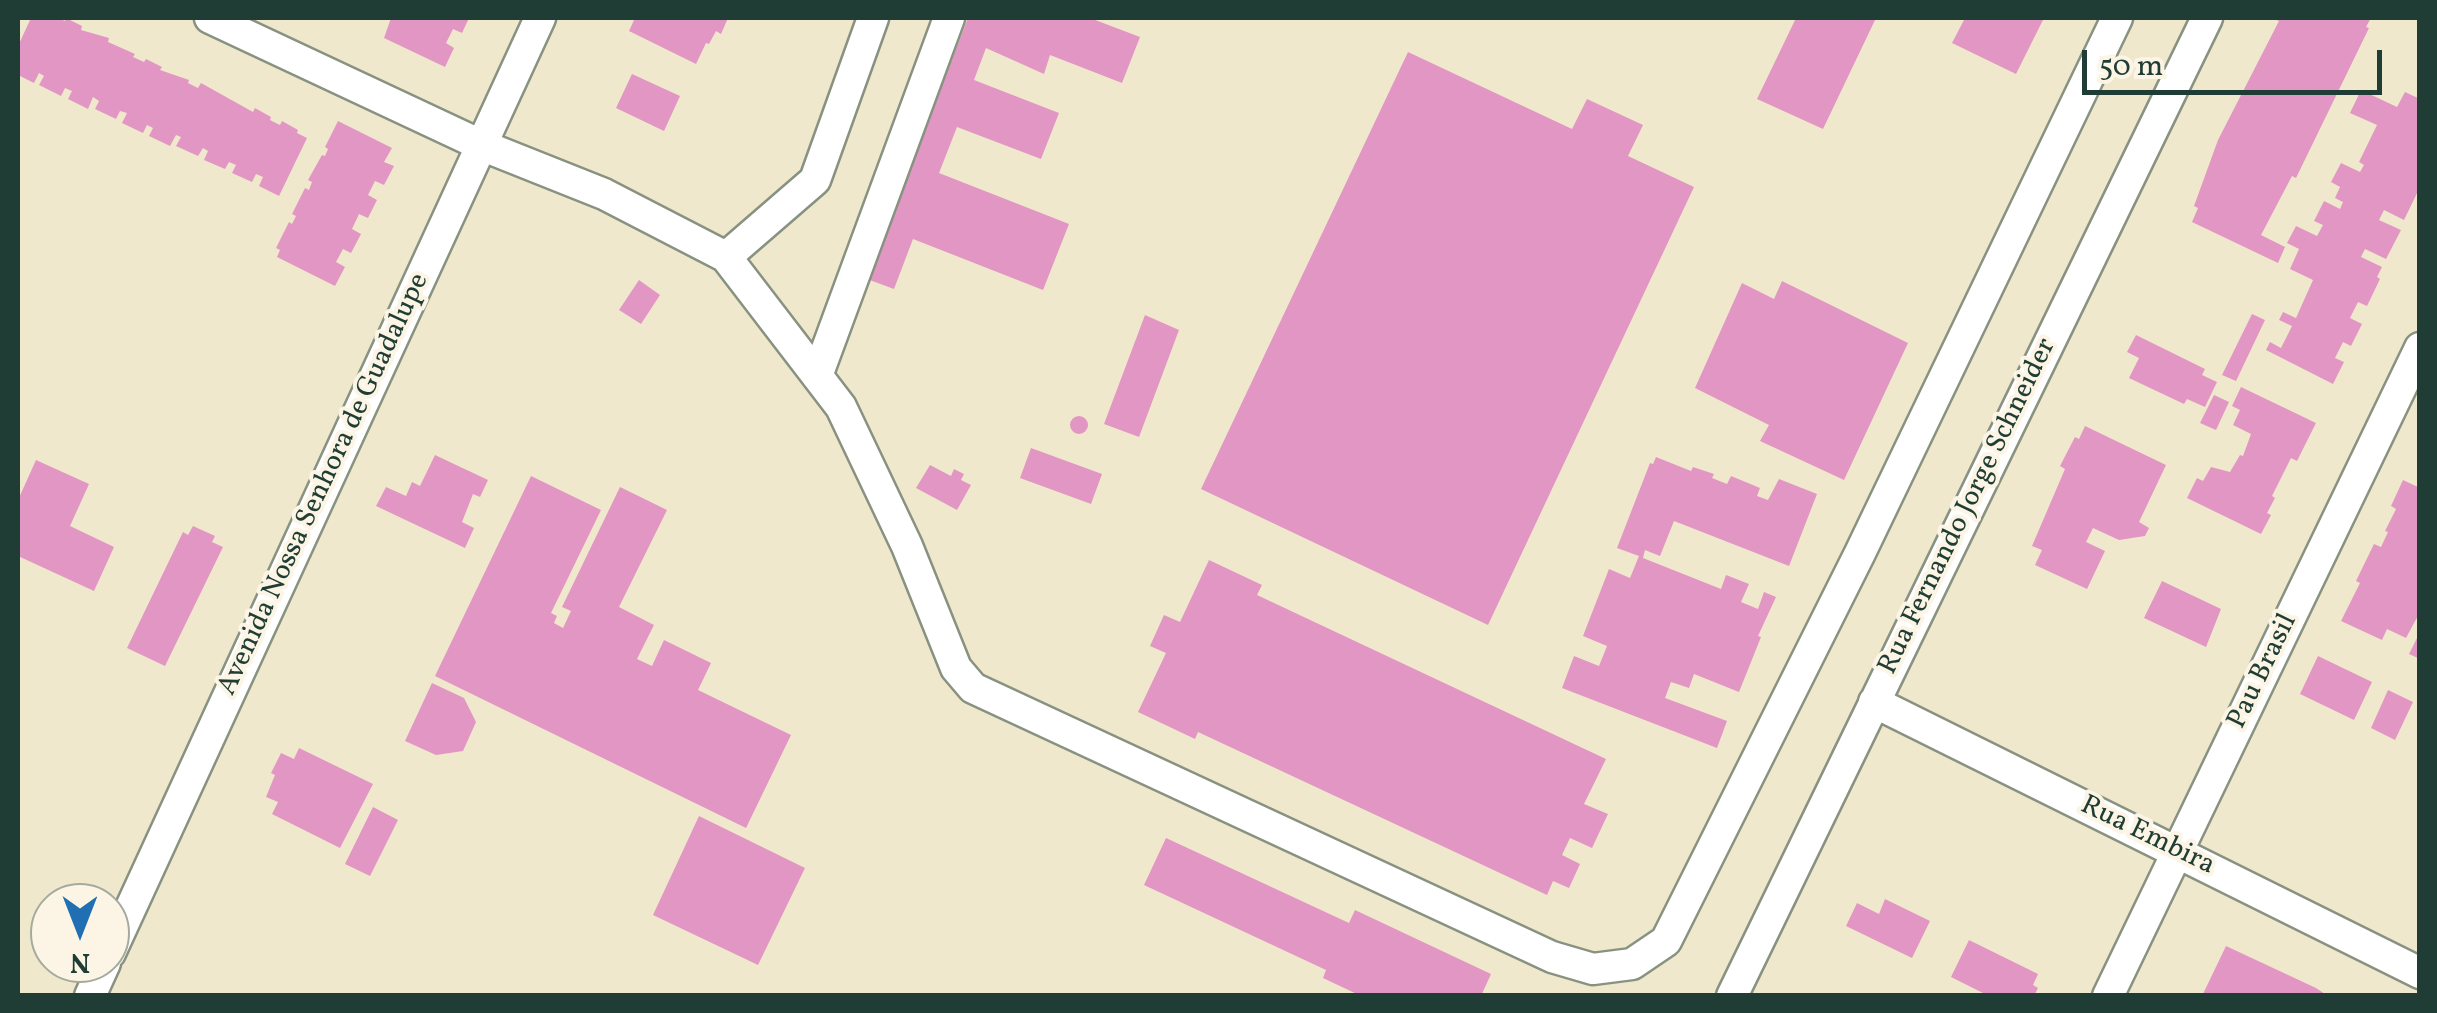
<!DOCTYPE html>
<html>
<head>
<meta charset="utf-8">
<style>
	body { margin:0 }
	#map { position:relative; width:2437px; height:1013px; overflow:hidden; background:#f0e8cc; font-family:Vollkorn,serif }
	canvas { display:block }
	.frame { position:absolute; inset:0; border:20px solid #1f3d34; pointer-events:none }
	.north { position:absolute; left:30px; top:883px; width:100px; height:100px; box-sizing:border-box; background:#fcf5e5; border:2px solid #a4ab9e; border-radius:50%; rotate:180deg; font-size:28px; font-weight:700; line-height:40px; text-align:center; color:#1f3d34 }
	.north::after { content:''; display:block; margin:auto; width:35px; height:45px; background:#1f6fb2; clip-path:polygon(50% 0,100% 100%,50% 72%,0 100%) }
	.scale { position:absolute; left:2082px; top:50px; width:300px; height:45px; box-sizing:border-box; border:5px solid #1f3d34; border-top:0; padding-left:12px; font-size:30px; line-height:35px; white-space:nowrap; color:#1f3d34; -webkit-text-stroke:8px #fcf5e5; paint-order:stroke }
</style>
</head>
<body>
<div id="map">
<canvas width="2437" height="1013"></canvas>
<div class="frame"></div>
<div class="north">N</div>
<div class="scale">50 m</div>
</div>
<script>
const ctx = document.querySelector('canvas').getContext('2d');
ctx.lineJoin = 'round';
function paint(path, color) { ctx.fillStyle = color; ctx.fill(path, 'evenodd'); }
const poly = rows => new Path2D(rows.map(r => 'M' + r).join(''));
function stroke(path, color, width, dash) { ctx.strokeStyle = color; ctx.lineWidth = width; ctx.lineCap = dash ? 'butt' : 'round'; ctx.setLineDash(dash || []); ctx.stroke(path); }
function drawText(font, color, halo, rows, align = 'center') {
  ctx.font = font + ' Vollkorn,serif'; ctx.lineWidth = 8; ctx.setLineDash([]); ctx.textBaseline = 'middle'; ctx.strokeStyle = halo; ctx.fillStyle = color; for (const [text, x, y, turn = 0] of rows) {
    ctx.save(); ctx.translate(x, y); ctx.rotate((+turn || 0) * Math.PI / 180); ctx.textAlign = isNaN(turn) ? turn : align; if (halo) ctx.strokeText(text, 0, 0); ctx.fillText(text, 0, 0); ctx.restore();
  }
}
const building = poly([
	[31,18,58,18,65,21,66,18,82,26,81,30,109,38,108,42,135,54,133,57,144,62,146,59,162,67,160,70,189,80,188,83,198,88,201,83,253,112,255,108,271,117,270,120,280,125,282,121,298,130,297,133,307,138,279,196,259,186,263,177,256,174,252,182,232,173,236,165,229,162,225,169,204,160,208,151,203,148,198,156,176,146,181,137,176,135,170,146,149,136,153,128,147,125,143,133,122,123,127,113,120,111,116,119,95,109,99,101,93,97,88,109,68,99,72,91,65,88,61,96,39,85,44,76,39,73,34,83,18,75,18,46],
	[391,18,469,18,462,33,453,29,446,43,454,48,445,67,384,38],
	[635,18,728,18,721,34,716,31,709,44,706,43,696,64,629,31],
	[968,18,1090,18,1140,37,1122,83,1050,55,1044,74,986,48,974,80,1059,113,1041,159,957,127,939,173,1069,224,1043,290,913,239,894,289,867,279],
	[1796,18,1876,18,1823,129,1757,99],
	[1965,18,2044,18,2016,74,1952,43],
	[2272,18,2371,18,2366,27,2369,28,2296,178,2292,176,2261,235,2285,247,2278,263,2192,222,2198,208,2194,206,2218,140,2279,21],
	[1408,52,1572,129,1587,99,1643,125,1628,156,1694,187,1488,625,1201,489],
	[632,74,680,96,664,131,616,108],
	[2361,90,2397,107,2405,92,2420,99,2420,187,2404,220,2384,210,2379,220,2401,230,2386,259,2365,249,2361,257,2382,267,2377,277,2380,279,2367,306,2358,302,2350,318,2362,324,2351,346,2343,342,2335,358,2344,362,2333,384,2266,350,2270,342,2281,348,2292,326,2279,320,2283,312,2296,318,2313,280,2290,269,2299,249,2287,243,2296,226,2317,236,2323,225,2314,221,2324,201,2340,209,2343,202,2335,198,2340,187,2331,182,2341,163,2360,172,2364,165,2359,162,2377,125,2350,113],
	[338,121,392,148,384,162,394,166,384,185,375,181,368,195,377,200,368,218,359,214,352,229,361,234,351,253,343,249,336,262,345,267,335,286,277,257,280,250,276,248,289,222,292,224,296,216,292,214,305,188,309,190,312,182,308,180,322,155,325,156,328,149,325,147],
	[639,280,660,295,641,324,619,310],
	[1782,281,1908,343,1844,480,1760,441,1769,425,1695,388,1742,283,1774,299],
	[2252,314,2265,320,2236,381,2222,375],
	[1145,315,1179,330,1139,437,1104,424],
	[2136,335,2205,369,2202,375,2217,382,2205,407,2187,399,2184,404,2129,378,2139,358,2127,352],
	[2241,387,2316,423,2297,461,2291,458,2272,496,2275,498,2267,513,2271,515,2261,534,2187,498,2197,478,2203,481,2211,467,2230,472,2240,455,2243,456,2251,434,2233,425,2240,410,2232,406],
	[2214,395,2229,402,2216,430,2200,423],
	'1070 425a9 9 0 1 1 18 0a9 9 0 1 1-18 0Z',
	[2085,426,2166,465,2139,522,2149,528,2145,536,2119,540,2093,528,2086,542,2105,551,2087,589,2035,565,2042,550,2032,546,2065,469,2060,466,2075,437,2079,439],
	[1031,448,1102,474,1091,504,1020,478],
	[435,455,488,480,480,497,473,494,462,522,474,528,465,548,376,506,386,487,406,496,412,482,420,486],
	[1656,457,1691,471,1693,467,1714,474,1712,478,1727,484,1731,476,1760,488,1757,496,1768,500,1779,479,1817,494,1789,566,1674,521,1660,556,1645,550,1643,558,1721,589,1726,575,1749,584,1741,602,1758,609,1764,592,1776,597,1758,636,1761,637,1739,692,1694,674,1689,688,1671,682,1665,698,1727,721,1717,748,1562,688,1574,656,1599,666,1607,646,1583,636,1609,569,1630,578,1639,556,1617,548,1650,463,1653,464],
	[36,460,89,484,70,526,114,547,94,591,18,556,18,500],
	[930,465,951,476,954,469,964,474,961,480,971,485,957,510,916,488],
	[531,476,601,510,551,613,557,616,554,623,563,628,571,611,562,607,620,487,667,510,619,607,654,625,637,659,652,666,664,640,711,663,698,690,791,735,746,828,435,676],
	[2403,480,2420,488,2420,612,2406,638,2387,629,2382,640,2341,621,2360,583,2356,581,2374,544,2381,547,2388,532,2385,531,2396,509,2391,506],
	[193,526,215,536,212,542,223,547,165,666,127,648,183,532,188,535],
	[1209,560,1262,585,1257,595,1606,759,1584,804,1608,814,1592,848,1570,838,1562,855,1580,864,1569,888,1553,881,1547,895,1198,732,1195,739,1138,712,1166,653,1150,646,1164,615,1180,622],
	[2162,581,2221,609,2206,647,2144,618],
	[2420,632,2420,659,2409,654],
	[2318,656,2372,682,2354,720,2300,694],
	[432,683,464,698,476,722,463,751,436,755,405,741],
	[2388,690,2413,702,2395,740,2371,728],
	[299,748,373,784,340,848,272,814,278,802,266,797,275,775,271,773,281,753,294,759],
	[373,807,398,820,370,876,345,864],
	[699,816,805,868,758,965,653,915],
	[1166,838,1349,923,1355,910,1491,974,1481,996,1361,996,1323,978,1326,970,1144,885],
	[1885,899,1930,921,1912,958,1846,926,1857,903,1879,914],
	[1969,940,2038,974,2033,985,2038,988,2034,996,1989,996,1951,977],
	[2226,946,2316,988,2328,996,2202,996]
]);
const street = poly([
	[210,18,481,145,604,194,726,257,841,407,907,546,956,668,973,688,1552,957,1593,969,1632,964,1666,941,1860,553,2117,18],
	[726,257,815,180,873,18],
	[817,376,949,18],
	[1874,702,2420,973],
	[110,953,540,18],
	[90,996,105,963],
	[1732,996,2207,18],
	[2108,996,2420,348]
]);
const streetNames = [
	["Avenida Nossa Senhora de Guadalupe",325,485,-65],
	["Rua Fernando Jorge Schneider",1969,507,-64],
	["Pau Brasil",2264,672,-64],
	["Rua Embira",2147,837,26]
];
paint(building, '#e296c4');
stroke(street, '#889280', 35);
stroke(street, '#fff', 30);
drawText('28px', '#1f3d34', '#fcf5e5', streetNames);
</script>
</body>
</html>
